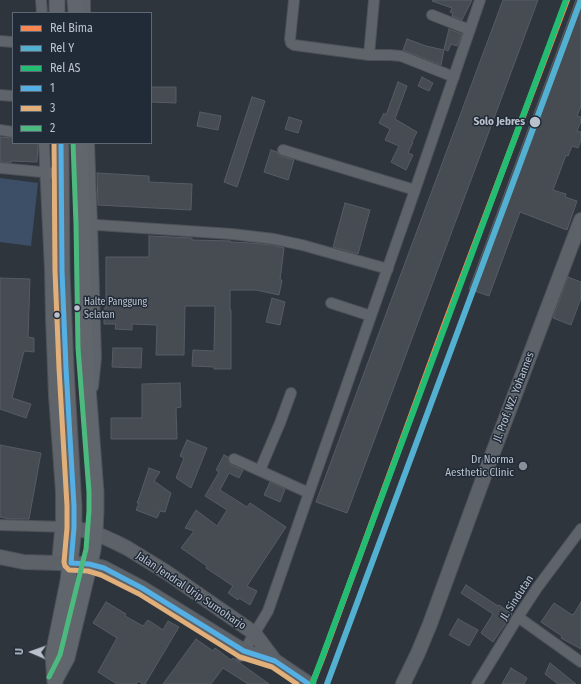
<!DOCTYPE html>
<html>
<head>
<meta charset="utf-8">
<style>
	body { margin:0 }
	#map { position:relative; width:581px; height:684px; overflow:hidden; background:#2e353d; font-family:"Fira Sans Condensed",sans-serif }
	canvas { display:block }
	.legend { position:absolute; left:12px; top:12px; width:140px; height:132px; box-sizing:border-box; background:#212b38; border:1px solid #5e6773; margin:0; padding:5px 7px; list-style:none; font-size:12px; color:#bac1cc }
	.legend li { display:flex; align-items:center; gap:8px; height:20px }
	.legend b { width:20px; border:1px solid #5e6773 }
	.north { position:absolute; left:12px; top:632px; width:40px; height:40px; -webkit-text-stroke:3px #212b38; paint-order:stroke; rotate:272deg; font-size:11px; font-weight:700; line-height:16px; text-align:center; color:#bac1cc }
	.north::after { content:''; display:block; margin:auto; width:14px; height:18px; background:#bac1cc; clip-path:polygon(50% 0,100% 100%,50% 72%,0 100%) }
</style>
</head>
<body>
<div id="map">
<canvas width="581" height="684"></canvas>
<ul class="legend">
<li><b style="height:5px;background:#f88751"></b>Rel Bima</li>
<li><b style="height:5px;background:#54b0d1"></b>Rel Y</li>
<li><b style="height:5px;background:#22bc73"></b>Rel AS</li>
<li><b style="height:5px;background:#53afe4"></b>1</li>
<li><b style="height:5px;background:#e1af79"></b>3</li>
<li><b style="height:5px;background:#4cba7e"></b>2</li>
</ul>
<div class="north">U</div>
</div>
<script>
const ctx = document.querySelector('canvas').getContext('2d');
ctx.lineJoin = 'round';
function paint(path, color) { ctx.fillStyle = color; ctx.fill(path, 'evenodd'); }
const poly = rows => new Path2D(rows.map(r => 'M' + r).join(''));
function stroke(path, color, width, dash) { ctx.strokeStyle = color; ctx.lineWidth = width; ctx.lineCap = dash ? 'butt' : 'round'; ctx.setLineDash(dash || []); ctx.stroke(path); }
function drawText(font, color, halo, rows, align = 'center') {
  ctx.font = font + ' "Fira Sans Condensed",sans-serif'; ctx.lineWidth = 3; ctx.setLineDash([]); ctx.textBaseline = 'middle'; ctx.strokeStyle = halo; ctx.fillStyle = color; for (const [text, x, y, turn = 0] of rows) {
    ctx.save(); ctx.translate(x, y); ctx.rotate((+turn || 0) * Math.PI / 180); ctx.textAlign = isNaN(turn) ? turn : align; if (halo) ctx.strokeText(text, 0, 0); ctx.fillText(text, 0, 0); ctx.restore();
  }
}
const water = poly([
	[0,178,38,183,31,246,0,242]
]);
const building = poly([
	[433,0,472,0,462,20,452,16,453,13,450,12,452,8,432,1,433,0],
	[503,0,538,0,347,513,316,502,503,0],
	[576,0,581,0,581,106,577,116,581,117,581,121,577,131,581,132,581,140,578,148,572,146,568,156,566,155,553,190,566,194,565,197,577,201,567,230,520,212,489,296,469,289,576,0],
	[449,29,462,34,457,46,451,44,448,51,444,49,449,29],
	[407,39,426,46,444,50,441,65,403,50,407,39],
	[422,77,433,83,429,91,418,86,422,77],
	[398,82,407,86,395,119,417,132,412,142,413,142,408,153,413,155,406,170,391,162,399,146,385,140,390,129,379,123,384,113,386,115,398,82],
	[151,87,176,87,176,103,151,102,151,87],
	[252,97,265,101,237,187,224,182,252,97],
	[200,112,221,116,218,130,197,126,200,112],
	[289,117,302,121,298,133,285,129,289,117],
	[0,137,13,138,13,143,38,143,37,162,11,161,11,163,0,162,0,137],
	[271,150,277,152,279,155,281,156,294,160,288,180,264,172,271,150],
	[97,173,149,176,149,182,192,184,191,210,98,205,97,173],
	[345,203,370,210,358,254,333,247,345,203],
	[149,236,192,238,192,240,231,241,231,242,251,243,273,245,284,248,280,280,282,280,279,295,256,290,230,290,230,310,231,310,231,369,214,369,214,367,192,366,193,350,214,351,215,306,185,306,184,355,156,355,157,325,132,324,132,330,115,329,116,324,104,324,104,308,106,308,106,257,149,257,149,236],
	[568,277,581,282,581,298,571,325,553,318,568,277],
	[0,278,30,279,28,337,34,338,34,352,24,351,12,398,31,404,26,418,0,409,0,278],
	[272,298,285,302,280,325,266,322,272,298],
	[113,348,142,348,141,368,112,367,113,348],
	[180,383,181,407,176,408,177,439,111,439,111,418,142,418,142,384,180,383],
	[187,440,207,448,191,488,176,478,184,458,180,456,187,440],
	[0,445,41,453,29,519,10,519,0,517,0,445],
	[224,455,228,457,229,462,231,465,243,470,239,478,229,473,220,490,247,507,250,503,286,527,247,586,257,591,250,605,239,598,238,600,228,593,233,586,206,568,207,566,181,548,194,531,185,528,196,510,217,526,227,510,205,496,219,472,216,470,224,455],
	[149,468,160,472,154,481,171,493,165,512,160,511,157,518,136,510,139,503,137,503,139,498,149,468],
	[270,482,285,489,280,502,264,495,270,482],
	[466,585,498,606,499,605,512,614,493,642,481,633,493,614,461,593,466,585],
	[106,602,126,614,125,616,143,626,148,620,163,630,168,621,179,627,145,684,143,684,138,681,136,684,117,684,98,672,117,638,93,623,106,602],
	[581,602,581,649,561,638,562,636,541,622,554,603,572,615,573,614,574,614,581,602],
	[458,619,478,630,469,646,449,635,458,619],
	[196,639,213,651,215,648,231,660,233,658,269,684,248,684,223,668,211,684,163,684,196,639],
	[550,663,576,684,558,684,545,674,550,663],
	[511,668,527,678,524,684,502,684,511,668]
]);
const street = poly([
	[41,0,42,13],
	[85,0,85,13],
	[294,0,290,39,291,43,294,45,369,55,390,55,401,56,454,77],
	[432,15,470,30],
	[0,41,13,42],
	[369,55,374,0],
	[0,95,13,96],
	[0,130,13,132],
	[44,143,50,270,51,318,54,396,61,492,61,520,57,563],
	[89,143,92,224,96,358,93,387],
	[283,150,415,190],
	[0,168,52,173],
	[83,224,232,234,274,239,302,245,388,269],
	[331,303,371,316],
	[234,459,309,493,415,190,480,0],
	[260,470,280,423,291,393],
	[0,525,66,527],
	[518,617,581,662],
	[241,656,268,611,309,493],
	[477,684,518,617,537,588,581,529]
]);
const secondary = poly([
	[74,528,95,533,115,542,127,548,166,572,254,633,275,661],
	[0,557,24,562,89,564,104,568,142,588,244,651,275,661,309,684],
	[403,684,418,653,430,624,483,479,581,220]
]);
const primary = poly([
	[57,0,57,13],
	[75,0,76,13],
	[55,680,67,658,93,550,95,533,96,511,96,492,85,348,83,224,80,143],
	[55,682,53,655,68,581,74,528,74,506,66,368,62,271,61,143]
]);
const bus1 = poly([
	[61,143,62,271,66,368,74,506,74,528,71,563,89,564,104,568,142,588,244,651,275,661,309,684]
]);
const bus2 = poly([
	[54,143,55,271,59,368,67,506,67,528,64,562,65,566,69,570,88,571,101,575,139,594,240,657,272,667,297,684]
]);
const bus3 = poly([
	[49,677,60,655,86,549,89,511,89,492,78,348,76,224,73,143]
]);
const rail1 = poly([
	[312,684,322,659,445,323,567,0]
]);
const rail2 = poly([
	[327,684,580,2]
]);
const rail3 = poly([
	[313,682,566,0]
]);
const markers = [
	[535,122,6,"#bac1cc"],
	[77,308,3.5,"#bac1cc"],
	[57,315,3.5,"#bac1cc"],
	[523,466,5,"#89909a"]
];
const busNames = [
	["Halte Panggung",84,302],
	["Selatan",84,315]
];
const stopNames = [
	["Solo Jebres",525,122]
];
const streetNames = [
	["Jl. Prof. WZ. Yohannes",514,397,-69],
	["Jalan Jendral Urip Sumoharjo",191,591,34],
	["Jl. Sindutan",517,598,-57]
];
const poiNames = [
	["Dr Norma",514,460],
	["Aesthetic Clinic",514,473]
];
paint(water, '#3d4f67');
paint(building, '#474c53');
stroke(building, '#575c64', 1);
stroke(street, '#4d5157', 12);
stroke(secondary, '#4d5157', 16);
stroke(primary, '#4c5159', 17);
stroke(street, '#5f636a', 10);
stroke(secondary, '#5d6269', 14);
stroke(primary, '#61656c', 15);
stroke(bus1, '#53afe4', 5);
stroke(bus2, '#e1af79', 5);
stroke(bus3, '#4cba7e', 5);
stroke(rail1, '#f88751', 6);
stroke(rail2, '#54b0d1', 6);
stroke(rail3, '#22bc73', 6);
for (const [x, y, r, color] of markers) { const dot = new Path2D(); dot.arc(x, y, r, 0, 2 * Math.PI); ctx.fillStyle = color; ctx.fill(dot); stroke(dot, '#212b38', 1.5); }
drawText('10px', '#bac1cc', '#212b38', busNames, 'left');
drawText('bold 11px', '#bac1cc', '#212b38', stopNames, 'right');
drawText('11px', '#bac1cc', '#212b38', streetNames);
drawText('11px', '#bac1cc', '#212b38', poiNames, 'right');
</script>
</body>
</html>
